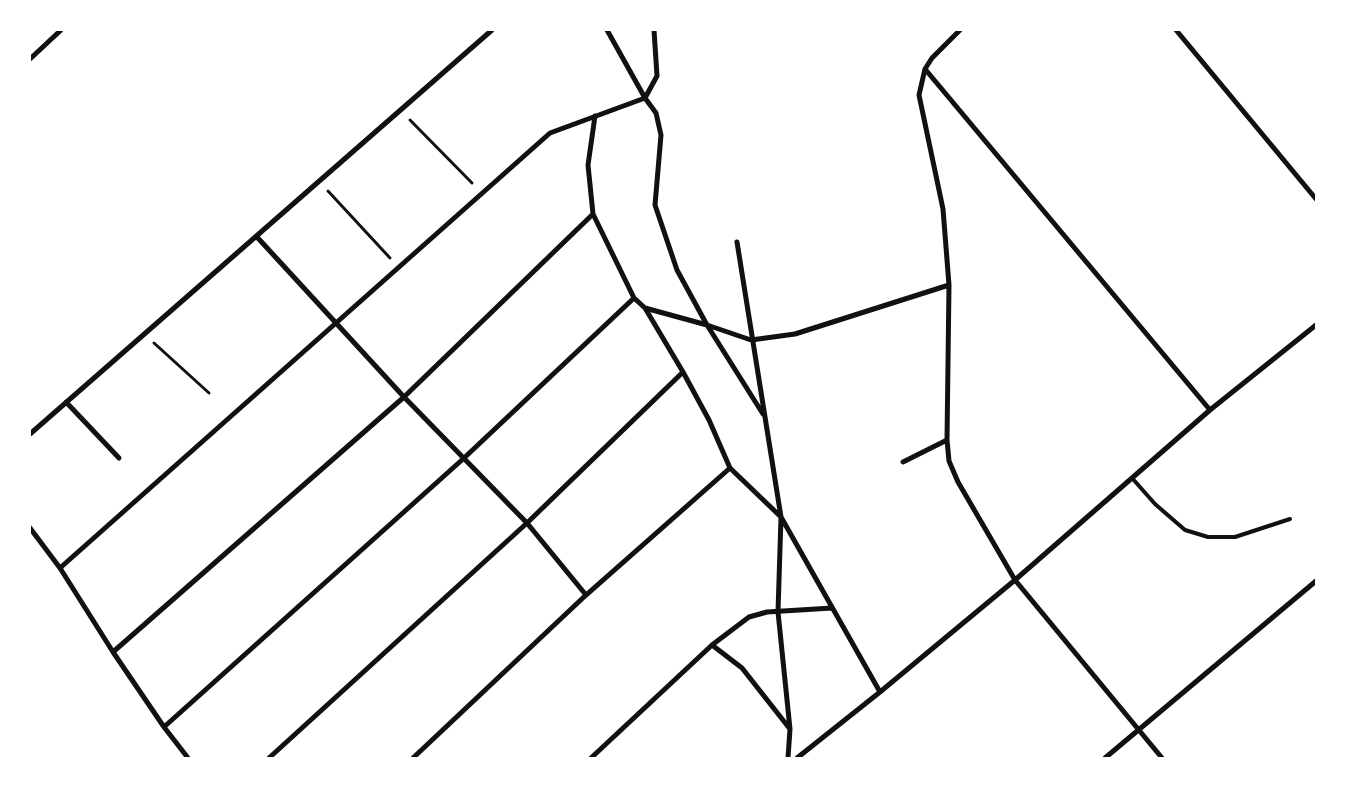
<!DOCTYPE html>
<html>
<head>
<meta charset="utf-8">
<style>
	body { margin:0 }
	#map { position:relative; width:1346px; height:788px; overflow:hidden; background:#fff; font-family:"Archivo Narrow",sans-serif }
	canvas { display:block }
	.frame { position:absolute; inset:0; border:31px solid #fff; pointer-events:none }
</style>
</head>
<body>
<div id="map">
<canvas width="1346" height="788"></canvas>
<div class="frame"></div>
</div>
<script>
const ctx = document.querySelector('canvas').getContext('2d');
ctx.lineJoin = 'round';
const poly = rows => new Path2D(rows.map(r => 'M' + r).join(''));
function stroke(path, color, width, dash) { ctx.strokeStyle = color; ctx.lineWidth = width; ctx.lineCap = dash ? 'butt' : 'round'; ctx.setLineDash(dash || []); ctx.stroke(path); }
const path = poly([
	[410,120,472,183],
	[328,191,390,258],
	[154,343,209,393]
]);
const service = poly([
	[1132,478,1155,504,1185,530,1208,537,1235,537,1290,519]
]);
const minor = poly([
	[654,30,657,76,645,98,656,113,661,135,655,205,677,270,707,325,763,414],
	[960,30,932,58,925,69,919,95,943,209,949,285,947,440,949,461,958,482,1015,580,1162,758],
	[1176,30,1316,199],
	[30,59,61,30],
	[925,69,1210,410],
	[595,116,588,165,593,214,634,298,645,308,683,372,709,420,730,468,781,517,880,692],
	[257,237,404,397,527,523,586,595],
	[737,242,781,517,778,612,790,729,788,758],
	[645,308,707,325,751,340,795,334,949,285],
	[66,402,119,458],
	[30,434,492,30],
	[903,462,947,440],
	[30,528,60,568,113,652,164,727,188,758],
	[60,568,550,133,645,98,607,30],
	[712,645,742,668,790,729],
	[113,652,404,397,593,214],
	[164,727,463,459,634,298],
	[269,758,527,523,683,372],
	[413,758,586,595,730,468],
	[591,758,712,645,749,617,767,612,832,608],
	[797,758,880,692,1015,580,1210,410,1316,325],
	[1105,758,1316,581]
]);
stroke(path, '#111', 3);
stroke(service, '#111', 4);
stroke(minor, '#111', 5);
</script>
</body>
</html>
